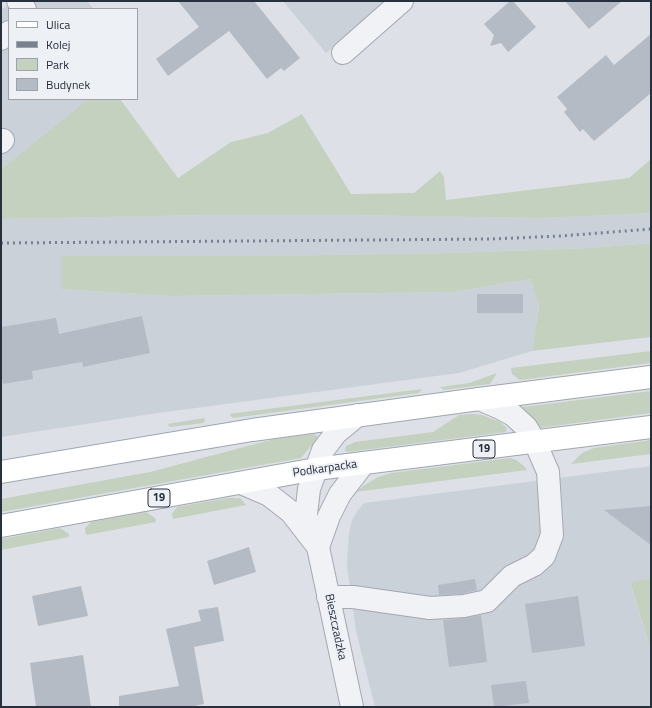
<!DOCTYPE html>
<html>
<head>
<meta charset="utf-8">
<style>
	body { margin:0 }
	#map { position:relative; width:652px; height:708px; overflow:hidden; background:#dde1e7; font-family:"Titillium Web",sans-serif }
	canvas { display:block }
	.frame { position:absolute; inset:0; border:2px solid #27303d; pointer-events:none }
	.legend { position:absolute; left:8px; top:8px; width:130px; height:92px; box-sizing:border-box; background:#edf0f5; border:1px solid #9ea3ab; margin:0; padding:5px 7px; list-style:none; font-size:12px; color:#27303d }
	.legend li { display:flex; align-items:center; gap:8px; height:20px }
	.legend b { width:20px; border:1px solid #9ea3ab }
</style>
</head>
<body>
<div id="map">
<canvas width="652" height="708"></canvas>
<div class="frame"></div>
<ul class="legend">
<li><b style="height:5px;background:#fff"></b>Ulica</li>
<li><b style="height:5px;background:#778190"></b>Kolej</li>
<li><b style="height:11px;background:#c4d1bf"></b>Park</li>
<li><b style="height:11px;background:#b5bbc4"></b>Budynek</li>
</ul>
</div>
<script>
const ctx = document.querySelector('canvas').getContext('2d');
ctx.lineJoin = 'round';
function paint(path, color) { ctx.fillStyle = color; ctx.fill(path, 'evenodd'); }
const poly = rows => new Path2D(rows.map(r => 'M' + r).join(''));
function stroke(path, color, width, dash) { ctx.strokeStyle = color; ctx.lineWidth = width; ctx.lineCap = dash ? 'butt' : 'round'; ctx.setLineDash(dash || []); ctx.stroke(path); }
function drawText(font, color, halo, rows, align = 'center') {
  ctx.font = font + ' "Titillium Web",sans-serif'; ctx.lineWidth = 4; ctx.setLineDash([]); ctx.textBaseline = 'middle'; ctx.strokeStyle = halo; ctx.fillStyle = color; for (const [text, x, y, turn = 0] of rows) {
    ctx.save(); ctx.translate(x, y); ctx.rotate((+turn || 0) * Math.PI / 180); ctx.textAlign = isNaN(turn) ? turn : align; if (halo) ctx.strokeText(text, 0, 0); ctx.fillText(text, 0, 0); ctx.restore();
  }
}
const built = poly([
	[13,1,87,1,94,9,9,9,9,99,88,99,1,169,1,10],
	[283,1,388,1,326,53],
	[651,213,651,243,590,248,452,253,263,256,61,256,62,289,171,296,453,292,532,279,539,307,532,351,459,373,158,413,1,437,1,219,208,215,346,215,539,218,633,214],
	[651,466,651,578,630,583,651,650,651,707,375,707,356,631,347,566,349,533,352,520,358,510,364,503]
]);
const green = poly([
	[88,99,120,99,178,178,231,142,268,133,302,114,351,194,414,193,440,171,444,177,446,200,629,178,651,159,651,213,633,214,539,218,346,215,208,215,1,219,1,169],
	[651,243,651,337,532,351,539,307,531,279,453,292,171,296,61,289,61,256,263,256,452,253,590,248],
	[651,351,651,363,520,380,512,374,511,368],
	[497,373,490,384,444,390,440,387,469,383],
	[422,389,419,393,233,418,229,414],
	[651,391,651,413,539,428,521,410,523,407],
	[474,414,482,415,500,422,506,427,507,429,506,432,348,452,345,451,346,446,355,442,433,432,456,417,459,415],
	[205,418,204,423,170,427,167,424],
	[314,434,317,436,318,438,301,458,1,512,1,499,150,472,274,439],
	[651,440,651,454,571,464,582,453,594,448],
	[510,458,516,460,524,466,527,470,355,492,365,485,378,477,391,473],
	[227,498,240,498,246,505,173,519,172,514,177,507],
	[146,512,155,518,156,522,86,535,85,528,91,522],
	[60,528,69,534,69,537,1,550,1,539],
	[651,578,651,650,630,582]
]);
const building = poly([
	[178,1,254,1,300,58,284,71,281,68,267,79,229,31,168,76,156,59,199,27],
	[510,1,513,1,536,27,508,52,501,43,490,46,494,35,484,24],
	[565,1,622,1,589,29],
	[651,34,651,93,594,141,583,129,580,132,564,112,567,109,557,97,606,55,614,65],
	[477,294,523,294,523,313,477,313],
	[142,316,150,353,83,367,82,362,32,371,33,379,3,384,1,371,1,327,56,318,59,334],
	[651,506,651,545,604,510],
	[249,547,256,572,214,585,207,561],
	[475,579,477,590,462,594,439,595,438,585],
	[81,586,88,616,38,626,32,596],
	[578,596,585,646,532,653,525,604],
	[218,607,224,641,194,647,204,704,190,707,119,707,119,696,179,686,166,629,201,621,198,610],
	[481,615,487,662,449,667,443,620,465,618],
	[83,655,91,707,36,707,30,663],
	[526,681,529,703,494,707,491,685]
]);
const minor = poly([
	[18,1,25,9],
	[1,39,9,32],
	[343,53,402,1],
	[1,142,3,140],
	[241,483,269,495,291,512,318,547,352,707],
	[308,534,306,515,309,489,323,450,336,433,358,415],
	[318,547,329,516,340,494,364,463],
	[328,597,353,597,430,608,464,606,487,601,512,576,534,565,544,556,552,535,548,472,535,442,526,427,513,415,498,407,479,399]
]);
const major = poly([
	[1,472,252,430,479,399,651,377],
	[1,526,316,469,651,427]
]);
const rail = poly([
	[1,243,491,239,561,236,651,229]
]);
const shields = [
	[484,449,22],
	[159,498,22]
];
const shieldNames = [
	["19",484,449],
	["19",159,498]
];
const streetNames = [
	["Podkarpacka",325,469,-8],
	["Bieszczadzka",335,627,78]
];
paint(built, '#cbd1d9');
paint(green, '#c4d1bf');
paint(building, '#b5bbc4');
stroke(minor, '#a3a8b1', 24);
stroke(major, '#9da6b3', 24);
stroke(minor, '#f0f2f5', 22);
stroke(major, '#fff', 22);
stroke(rail, '#778190', 3, [2, 4]);
for (const [x, y, w] of shields) { const box = new Path2D(); box.roundRect(x - w / 2, y - 9, w, 18, 3); ctx.fillStyle = '#edf0f5'; ctx.fill(box); stroke(box, '#27303d', 1); }
drawText('bold 11px', '#27303d', null, shieldNames);
drawText('12px', '#27303d', '#edf0f5', streetNames);
</script>
</body>
</html>
